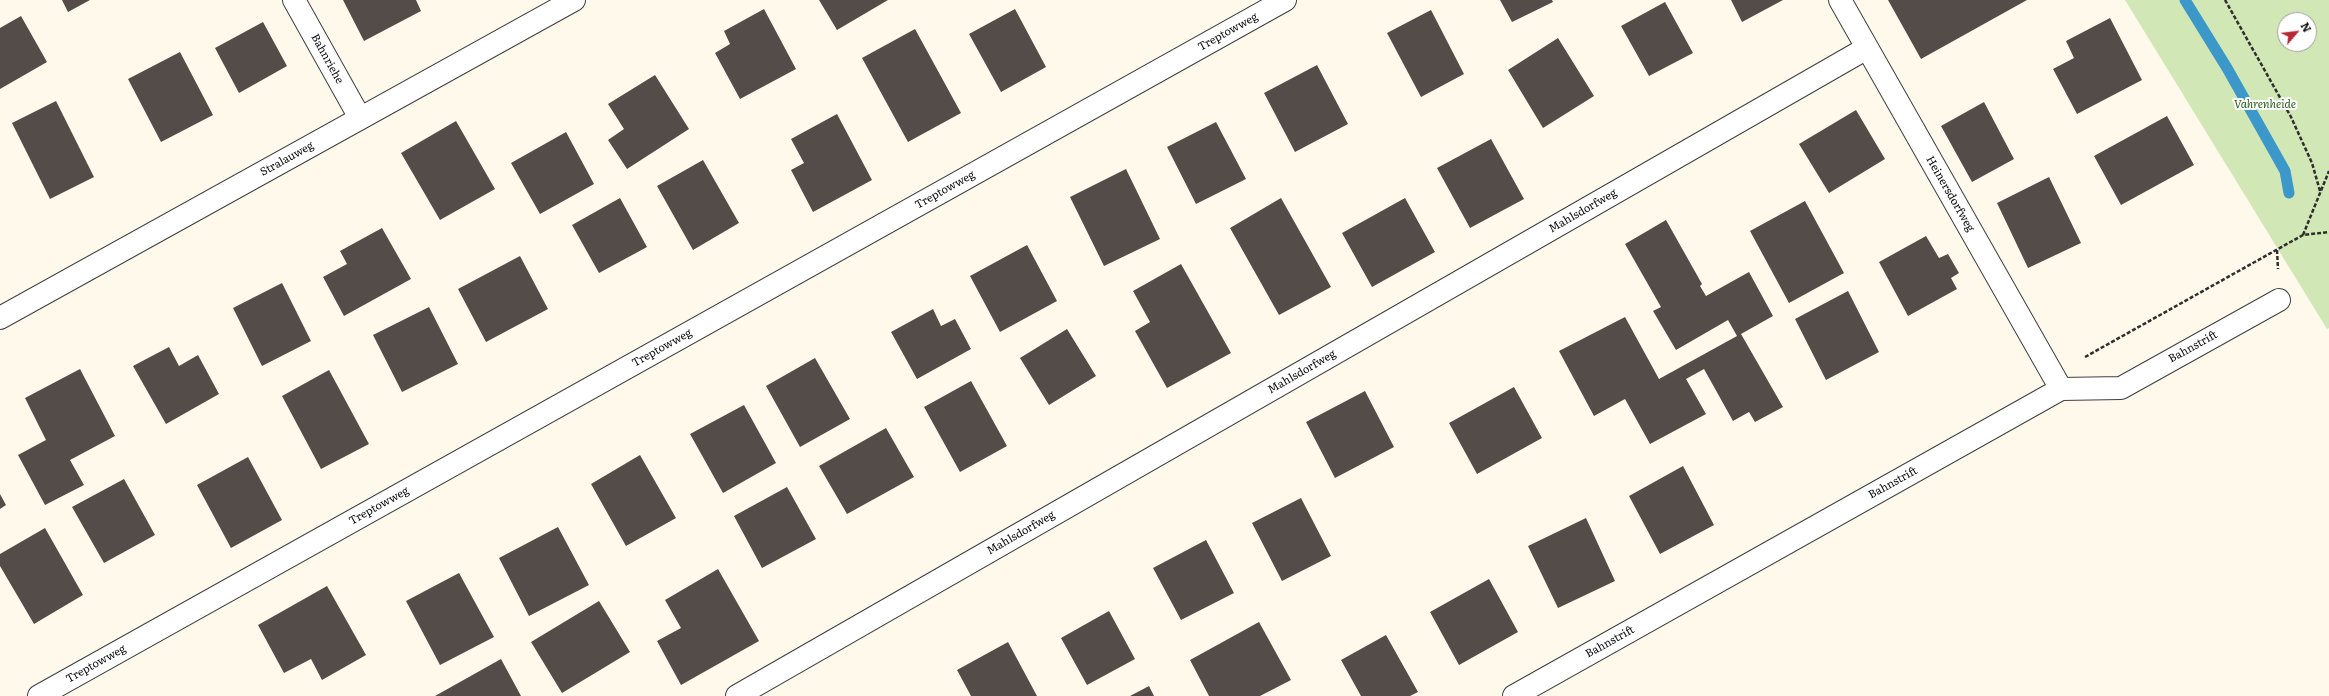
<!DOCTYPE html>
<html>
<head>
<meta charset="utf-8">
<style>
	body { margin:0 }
	#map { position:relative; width:2329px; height:696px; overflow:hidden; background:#fef9eb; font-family:Literata,serif }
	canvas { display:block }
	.north { position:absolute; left:2277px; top:12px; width:40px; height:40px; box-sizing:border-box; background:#fff; border:1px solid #9e9e9e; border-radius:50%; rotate:62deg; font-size:11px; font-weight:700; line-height:16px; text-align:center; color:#0c0c0c }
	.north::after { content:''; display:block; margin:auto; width:14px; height:18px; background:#b62938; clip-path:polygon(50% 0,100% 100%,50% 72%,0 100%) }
</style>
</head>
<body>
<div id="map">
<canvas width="2329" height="696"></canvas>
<div class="north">N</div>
</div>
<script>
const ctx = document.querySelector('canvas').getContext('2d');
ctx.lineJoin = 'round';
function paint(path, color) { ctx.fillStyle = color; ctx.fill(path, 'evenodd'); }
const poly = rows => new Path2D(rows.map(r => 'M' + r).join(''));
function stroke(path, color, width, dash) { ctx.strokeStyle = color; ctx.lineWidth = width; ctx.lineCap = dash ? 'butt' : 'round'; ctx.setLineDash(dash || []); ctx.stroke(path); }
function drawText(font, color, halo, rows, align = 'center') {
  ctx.font = font + ' Literata,serif'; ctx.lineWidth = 4; ctx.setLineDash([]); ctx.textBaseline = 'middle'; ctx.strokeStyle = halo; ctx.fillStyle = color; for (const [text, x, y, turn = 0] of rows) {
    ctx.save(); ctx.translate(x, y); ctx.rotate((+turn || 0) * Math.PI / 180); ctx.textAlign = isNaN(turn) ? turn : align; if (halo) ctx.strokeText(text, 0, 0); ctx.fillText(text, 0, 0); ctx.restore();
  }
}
const green = poly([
	[2125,0,2329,0,2329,328,2327,329],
	[2285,20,2309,20,2309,44,2285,44]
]);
const stream = poly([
	[2185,0,2227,68,2285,171,2289,193]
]);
const building = poly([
	[62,0,90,0,68,12],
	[343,0,416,0,421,11,364,41],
	[819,0,888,0,837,30],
	[1500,0,1552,0,1553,2,1512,22],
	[1731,0,1783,0,1742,22],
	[1888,0,2027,0,1921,59],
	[1665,2,1693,53,1649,76,1621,26],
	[764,9,796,69,740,99,715,53,730,44,724,31],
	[1015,9,1046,67,1001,92,969,34],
	[1431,10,1464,74,1421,97,1387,33],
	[21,16,47,62,0,89,0,28],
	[2110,18,2142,80,2077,114,2053,69,2074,58,2066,41],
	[263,22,287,66,239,93,215,48],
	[915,29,961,113,908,142,862,58],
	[1558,38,1594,96,1543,128,1508,70],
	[180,52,213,115,161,142,128,79],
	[1317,65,1348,124,1295,152,1264,93],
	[655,75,689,129,627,169,608,140,624,129,608,104],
	[56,101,94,177,50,199,12,123],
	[1984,102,2014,159,1972,182,1941,126],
	[1856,110,1885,159,1829,193,1799,144],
	[837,114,872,180,813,212,791,170,804,163,791,139],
	[2167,116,2194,165,2121,205,2094,156],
	[456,121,495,189,440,220,401,153],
	[1216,122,1246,179,1196,204,1167,147],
	[566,132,594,184,540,214,511,163],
	[1491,139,1524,199,1470,228,1437,168],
	[703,160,739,223,693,250,657,186],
	[1126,169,1160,239,1104,266,1070,197],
	[2049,177,2081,243,2028,268,1997,203],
	[620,198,647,247,599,273,572,225],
	[1281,198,1331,287,1279,315,1230,228],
	[1405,198,1435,252,1372,287,1342,233],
	[1805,201,1844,273,1789,303,1750,231],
	[1666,220,1702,284,1700,286,1706,296,1749,272,1773,316,1741,334,1783,407,1755,422,1749,412,1733,421,1704,369,1686,379,1706,414,1650,444,1625,399,1594,416,1559,351,1625,317,1659,379,1737,336,1728,320,1676,350,1653,311,1661,307,1625,244],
	[382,228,411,279,344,316,323,277,347,264,340,251],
	[1926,236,1939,258,1948,254,1959,273,1951,278,1957,289,1908,316,1879,262],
	[1027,245,1057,301,1000,332,970,276],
	[520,256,548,309,486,342,458,289],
	[1181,264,1231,353,1167,388,1135,331,1150,322,1133,291],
	[282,283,311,341,262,366,233,308],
	[1848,291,1879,352,1826,380,1795,319],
	[429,307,458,364,402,392,373,335],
	[933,309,941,326,955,319,971,349,917,379,891,332],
	[1067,329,1096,376,1049,405,1020,358],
	[169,347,179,366,198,355,219,394,166,424,133,366],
	[815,358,850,419,800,447,766,386],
	[80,369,115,436,70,460,84,485,45,505,18,455,46,440,25,398],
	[329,370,369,444,321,469,282,396],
	[971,381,1007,446,960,472,924,407],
	[1514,387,1542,438,1477,474,1449,423],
	[1365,391,1394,447,1335,478,1306,422],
	[744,405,776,463,723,493,690,434],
	[886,428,914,477,847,514,819,466],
	[640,455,676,518,626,546,591,484],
	[248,457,282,520,231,548,197,485],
	[1683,466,1714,525,1660,554,1629,496],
	[124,479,155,535,104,563,72,507],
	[787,487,816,539,762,568,734,516],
	[0,494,6,505,0,509],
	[1301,498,1331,556,1282,581,1252,523],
	[1586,518,1615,581,1558,608,1528,546],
	[558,527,589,585,529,616,499,558],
	[45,528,83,595,34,624,0,566,0,554],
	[1206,540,1234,593,1181,620,1153,568],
	[718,569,759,641,681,685,657,641,681,628,665,600],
	[459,573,494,637,440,665,406,601],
	[1489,579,1518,632,1459,665,1430,612],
	[327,586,366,655,322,680,311,659,284,673,258,625],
	[599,601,630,652,562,693,531,642],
	[1109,611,1135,659,1087,685,1061,638],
	[1259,622,1291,680,1260,696,1209,696,1190,660],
	[1386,635,1418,692,1410,696,1361,696,1341,660],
	[1008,642,1037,696,971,696,957,670],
	[501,659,521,696,435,696],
	[1149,686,1154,696,1130,696]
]);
const path = poly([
	[2225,0,2291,117,2312,163,2320,191],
	[2303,235,2329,171],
	[2277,250,2278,269],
	[2085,357,2303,235,2329,232]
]);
const minor = poly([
	[294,0,360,118],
	[1840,0,2061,389],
	[0,318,574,0],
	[39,696,1285,0],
	[737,696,1867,48],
	[1514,696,2061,389,2121,388,2279,300]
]);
const streetNames = [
	["Treptowweg",1228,32,-29],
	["Bahnriehe",327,59,61],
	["Stralauweg",287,159,-29],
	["Treptowweg",945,190,-29],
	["Heinersdorfweg",1950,194,60],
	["Mahlsdorfweg",1583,211,-30],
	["Bahnstrift",2193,347,-29],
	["Treptowweg",662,348,-29],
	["Mahlsdorfweg",1302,372,-30],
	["Bahnstrift",1893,483,-29],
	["Treptowweg",379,506,-29],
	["Mahlsdorfweg",1021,533,-30],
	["Bahnstrift",1610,642,-29],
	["Treptowweg",96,664,-29]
];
const parkNames = [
	["Vahrenheide",2265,105]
];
paint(green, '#d2e7b6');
stroke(stream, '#3b98c8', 11);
paint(building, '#544c48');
stroke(minor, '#3f3f3f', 24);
stroke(path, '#2e2e2e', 2.5, [4, 2]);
stroke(minor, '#fff', 22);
drawText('11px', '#0c0c0c', '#fff', streetNames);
drawText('italic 11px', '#30601f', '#fff', parkNames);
</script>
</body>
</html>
